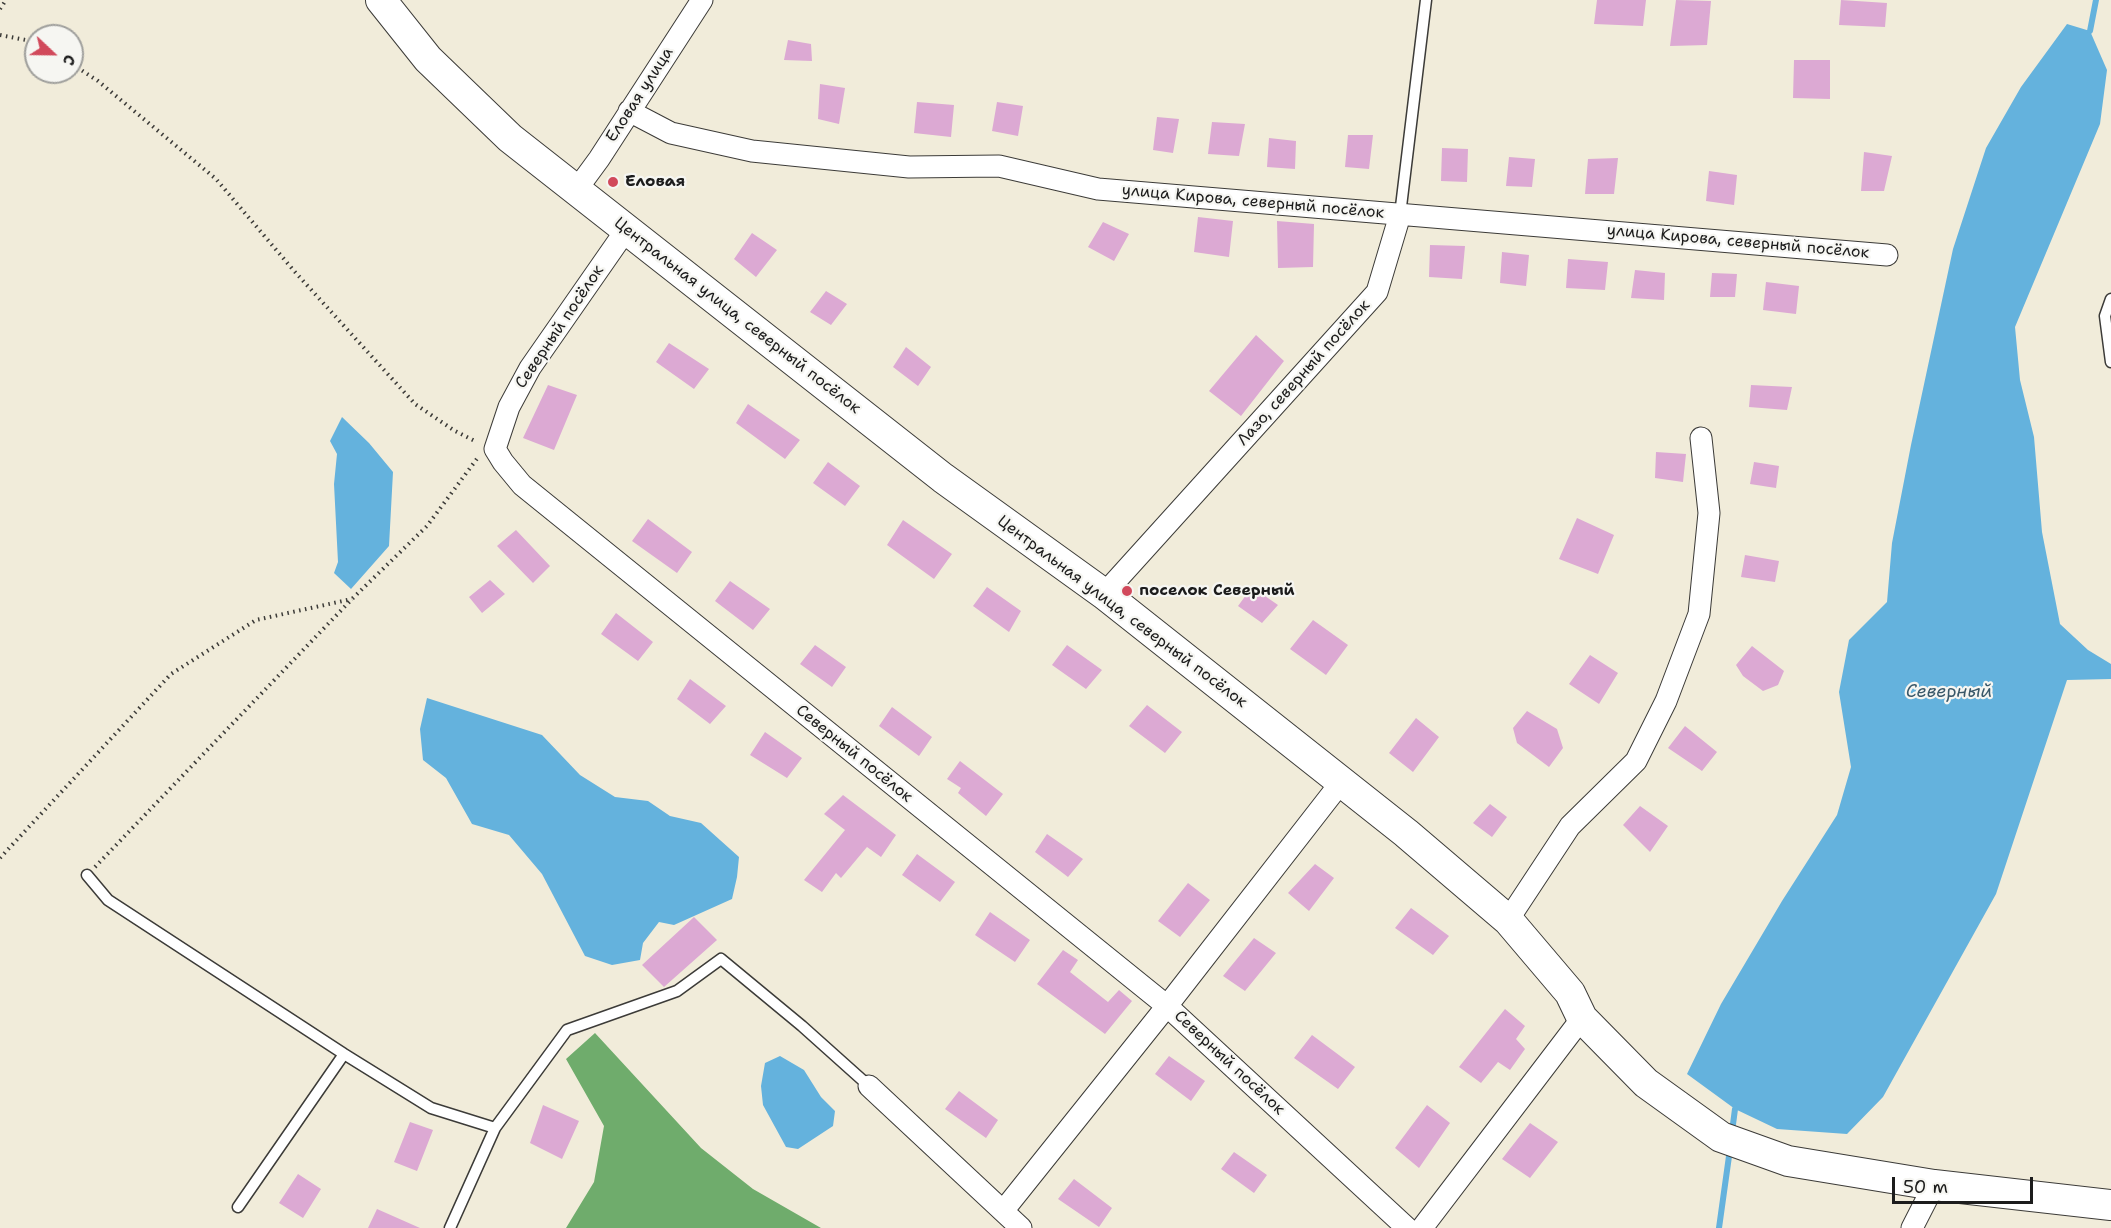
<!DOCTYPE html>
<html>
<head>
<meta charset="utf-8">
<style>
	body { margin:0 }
	#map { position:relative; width:2111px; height:1228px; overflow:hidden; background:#f1ecda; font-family:"Shantell Sans",sans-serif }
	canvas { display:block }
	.north { position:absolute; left:24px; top:24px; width:60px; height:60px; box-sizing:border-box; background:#f6f6f2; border:2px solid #9f9f9c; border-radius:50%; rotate:112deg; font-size:16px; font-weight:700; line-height:24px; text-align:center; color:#1c1c1c }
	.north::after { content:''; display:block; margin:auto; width:21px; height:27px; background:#d1495b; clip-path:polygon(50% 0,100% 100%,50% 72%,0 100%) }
	.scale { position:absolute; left:1892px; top:1177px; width:141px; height:27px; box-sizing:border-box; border:3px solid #1c1c1c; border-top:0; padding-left:8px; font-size:18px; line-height:21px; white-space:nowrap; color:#1c1c1c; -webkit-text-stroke:4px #f6f6f2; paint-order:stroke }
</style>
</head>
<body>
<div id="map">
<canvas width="2111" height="1228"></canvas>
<div class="north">С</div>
<div class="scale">50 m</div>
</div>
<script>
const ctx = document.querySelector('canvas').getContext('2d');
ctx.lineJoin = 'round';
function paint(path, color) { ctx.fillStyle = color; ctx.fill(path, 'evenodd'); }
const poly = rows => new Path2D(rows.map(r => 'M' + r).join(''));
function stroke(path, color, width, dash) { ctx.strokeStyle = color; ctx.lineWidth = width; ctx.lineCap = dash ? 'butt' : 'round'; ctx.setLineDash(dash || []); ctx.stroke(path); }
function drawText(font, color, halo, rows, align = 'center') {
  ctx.font = font + ' "Shantell Sans",sans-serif'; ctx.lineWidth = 4.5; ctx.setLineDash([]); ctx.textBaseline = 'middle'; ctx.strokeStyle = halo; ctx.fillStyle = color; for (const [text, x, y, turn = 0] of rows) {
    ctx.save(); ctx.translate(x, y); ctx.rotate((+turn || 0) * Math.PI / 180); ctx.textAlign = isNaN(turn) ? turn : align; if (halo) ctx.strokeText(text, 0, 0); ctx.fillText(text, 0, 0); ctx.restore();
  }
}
const forest = poly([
	[595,1033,701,1148,753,1189,821,1228,566,1228,594,1182,604,1126,566,1059]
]);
const water = poly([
	[2067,24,2090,31,2107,70,2100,124,2015,327,2020,380,2034,437,2042,532,2060,624,2088,650,2111,664,2111,679,2067,680,1996,894,1883,1097,1847,1134,1777,1129,1735,1109,1687,1074,1721,1004,1782,901,1837,815,1851,767,1839,692,1849,640,1887,602,1892,543,1911,445,1953,249,1986,148,2021,87],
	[342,417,369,443,393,472,389,546,351,589,334,573,338,562,334,484,337,454,330,441],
	[427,698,542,735,580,775,615,797,648,801,670,816,701,823,739,857,737,877,732,899,674,925,659,922,643,943,640,960,612,965,585,956,542,874,509,835,472,824,446,778,423,760,420,729],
	[780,1056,804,1070,821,1097,835,1111,833,1126,798,1149,786,1147,763,1105,761,1086,765,1063]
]);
const stream = poly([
	[2090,31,2096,0],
	[1732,1132,1735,1109],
	[1719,1228,1730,1149]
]);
const building = poly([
	[1597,0,1646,0,1643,26,1594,24],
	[1676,0,1711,1,1707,45,1670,46],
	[1841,0,1887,3,1885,27,1839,25],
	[788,40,811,44,812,61,784,60],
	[1794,60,1830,60,1830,99,1793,98],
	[820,84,845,88,839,124,818,119],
	[917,102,954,105,951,137,914,133],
	[997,102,1023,106,1018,136,992,131],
	[1157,117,1179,119,1173,153,1153,150],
	[1212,122,1245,124,1239,156,1208,154],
	[1348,135,1373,135,1369,169,1345,167],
	[1269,138,1296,141,1295,169,1267,167],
	[1442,148,1468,149,1467,182,1441,181],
	[1864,152,1892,156,1884,191,1861,191],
	[1509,157,1535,159,1532,187,1506,186],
	[1618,158,1614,194,1585,194,1588,159],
	[1709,171,1737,175,1734,205,1706,201],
	[1198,217,1233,221,1229,257,1194,252],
	[1277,221,1314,224,1313,267,1278,268],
	[1103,222,1129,234,1114,261,1088,247],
	[752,233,777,250,756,277,734,259],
	[1430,245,1465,246,1462,279,1429,277],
	[1502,252,1529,255,1526,286,1500,283],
	[1568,259,1608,262,1605,290,1566,288],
	[1635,270,1665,273,1664,300,1631,298],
	[1712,273,1737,274,1735,297,1710,297],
	[1766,282,1799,286,1796,314,1763,310],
	[826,291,847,304,831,325,810,312],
	[1256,335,1284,361,1241,416,1209,391],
	[669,343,709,369,694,389,656,362],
	[906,347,931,367,918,386,893,367],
	[548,385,577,395,554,450,523,438],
	[1751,385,1792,387,1787,410,1749,407],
	[748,404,800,440,785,459,736,423],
	[1656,452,1686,454,1683,482,1655,478],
	[828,462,860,486,845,506,813,483],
	[1754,462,1779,466,1776,488,1750,484],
	[1577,518,1614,535,1598,574,1559,559],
	[648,519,692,552,677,573,632,541],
	[903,520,952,554,934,579,887,545],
	[516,530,550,566,533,583,497,546],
	[1745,555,1779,561,1775,582,1741,577],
	[490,580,505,594,482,613,469,597],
	[730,581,770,609,753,630,715,601],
	[987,587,1021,611,1009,632,973,606],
	[1252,587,1278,605,1262,623,1238,606],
	[616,613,653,642,638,661,601,634],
	[1313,620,1348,645,1326,675,1290,649],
	[815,645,846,667,832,687,800,664],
	[1067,645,1102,670,1086,689,1052,665],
	[1752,646,1784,671,1778,685,1763,691,1743,676,1736,665],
	[1590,655,1618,673,1599,704,1569,684],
	[690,679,726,706,710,724,677,699],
	[1147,705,1182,732,1165,753,1129,726],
	[892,707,932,737,919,756,879,726],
	[1527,711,1557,729,1563,748,1549,767,1517,743,1513,728],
	[1416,718,1439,737,1413,772,1389,753],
	[1685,726,1717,752,1702,771,1668,748],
	[765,732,802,758,787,778,750,755],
	[960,761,1003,794,986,816,958,793,961,788,947,779],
	[843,795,896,835,881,857,867,847,841,878,836,873,822,892,804,880,845,830,824,814],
	[1490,804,1507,817,1492,837,1473,823],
	[1640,806,1668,826,1650,852,1623,825],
	[1047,834,1083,859,1068,877,1035,852],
	[917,854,955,882,940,902,902,875],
	[1315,864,1334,878,1309,911,1288,893],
	[1188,883,1210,900,1180,937,1158,921],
	[1411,908,1449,936,1433,955,1395,928],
	[990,912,1030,940,1015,962,975,935],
	[694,917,717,940,664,987,642,965],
	[1254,938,1276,953,1245,991,1223,976],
	[1063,950,1078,960,1070,972,1108,1002,1119,990,1132,1001,1105,1034,1037,984],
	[1505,1009,1525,1026,1516,1039,1525,1049,1510,1070,1498,1062,1481,1083,1459,1067],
	[1312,1035,1355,1067,1338,1089,1294,1058],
	[1169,1056,1205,1081,1191,1101,1155,1074],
	[959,1091,998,1120,986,1138,945,1109],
	[543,1105,579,1121,562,1159,530,1143],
	[1427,1105,1450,1123,1419,1168,1395,1148],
	[410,1122,433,1130,417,1171,394,1162],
	[1530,1123,1558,1142,1530,1178,1502,1159],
	[1234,1152,1267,1175,1254,1193,1221,1169],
	[298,1174,321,1189,303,1218,279,1203],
	[1074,1179,1112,1208,1099,1227,1058,1199],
	[377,1209,420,1228,368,1228]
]);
const path = poly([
	[0,9,6,0],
	[0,35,36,42],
	[72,64,98,81,216,179,295,272,415,404,455,431,477,442],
	[0,858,171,674,256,620,352,599],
	[95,867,352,599,427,526,479,456]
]);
const lane = poly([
	[1400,215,1426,0],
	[2111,299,2105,316,2111,362],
	[87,875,108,900,344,1054,431,1108,495,1128],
	[238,1207,344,1054],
	[450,1228,495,1128,567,1030,677,991,721,959,802,1026,869,1086]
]);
const street = poly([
	[629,111,671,133,752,151,909,167,999,166,1098,189,1887,255],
	[577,189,599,159,702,0],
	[626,230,530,368,509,407,495,449,503,462,522,485,1167,1006,1407,1228],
	[1104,594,1377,292,1400,215],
	[1508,920,1570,826,1636,761,1666,701,1699,614,1709,513,1701,438],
	[869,1086,1021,1228],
	[1003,1211,1167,1006,1342,781],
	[1422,1228,1582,1018],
	[1912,1228,1934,1185]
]);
const secondary = poly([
	[381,0,428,59,510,138,943,478,1104,594,1406,833,1508,920,1570,993,1582,1018,1646,1083,1721,1137,1788,1161,1934,1185,2111,1205]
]);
const markers = [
	[613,182,6,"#d1495b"],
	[1127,591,6,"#d1495b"]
];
const streetNames = [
	["Еловая улица",640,95,-57],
	["улица Кирова, северный посёлок",1253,202,5],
	["улица Кирова, северный посёлок",1738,242,5],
	["Центральная улица, северный посёлок",737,316,38],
	["Северный посёлок",560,327,-56],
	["Лазо, северный посёлок",1304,373,-48],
	["Центральная улица, северный посёлок",1122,612,37],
	["Северный посёлок",854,754,39],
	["Северный посёлок",1229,1063,43]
];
const poiNames = [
	["Еловая",625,182],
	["поселок Северный",1139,591]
];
const waterNames = [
	["Северный",1949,692]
];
paint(forest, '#6fac6c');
paint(water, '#64b2dd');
stroke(stream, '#64b2dd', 6);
paint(building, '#dca9d3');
stroke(lane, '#3c3b38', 13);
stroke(street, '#3c3b38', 23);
stroke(secondary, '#3c3b38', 32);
stroke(path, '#3c3b38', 4, [1.5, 4.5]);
stroke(lane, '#fff', 10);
stroke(street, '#fff', 21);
stroke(secondary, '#fff', 30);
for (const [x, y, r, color] of markers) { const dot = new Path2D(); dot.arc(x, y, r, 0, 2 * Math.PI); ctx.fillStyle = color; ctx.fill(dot); stroke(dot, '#f6f6f2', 2); }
drawText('16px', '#1c1c1c', '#f6f6f2', streetNames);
drawText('bold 16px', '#1c1c1c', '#f6f6f2', poiNames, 'left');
drawText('italic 18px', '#395869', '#f6f6f2', waterNames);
</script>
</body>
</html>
